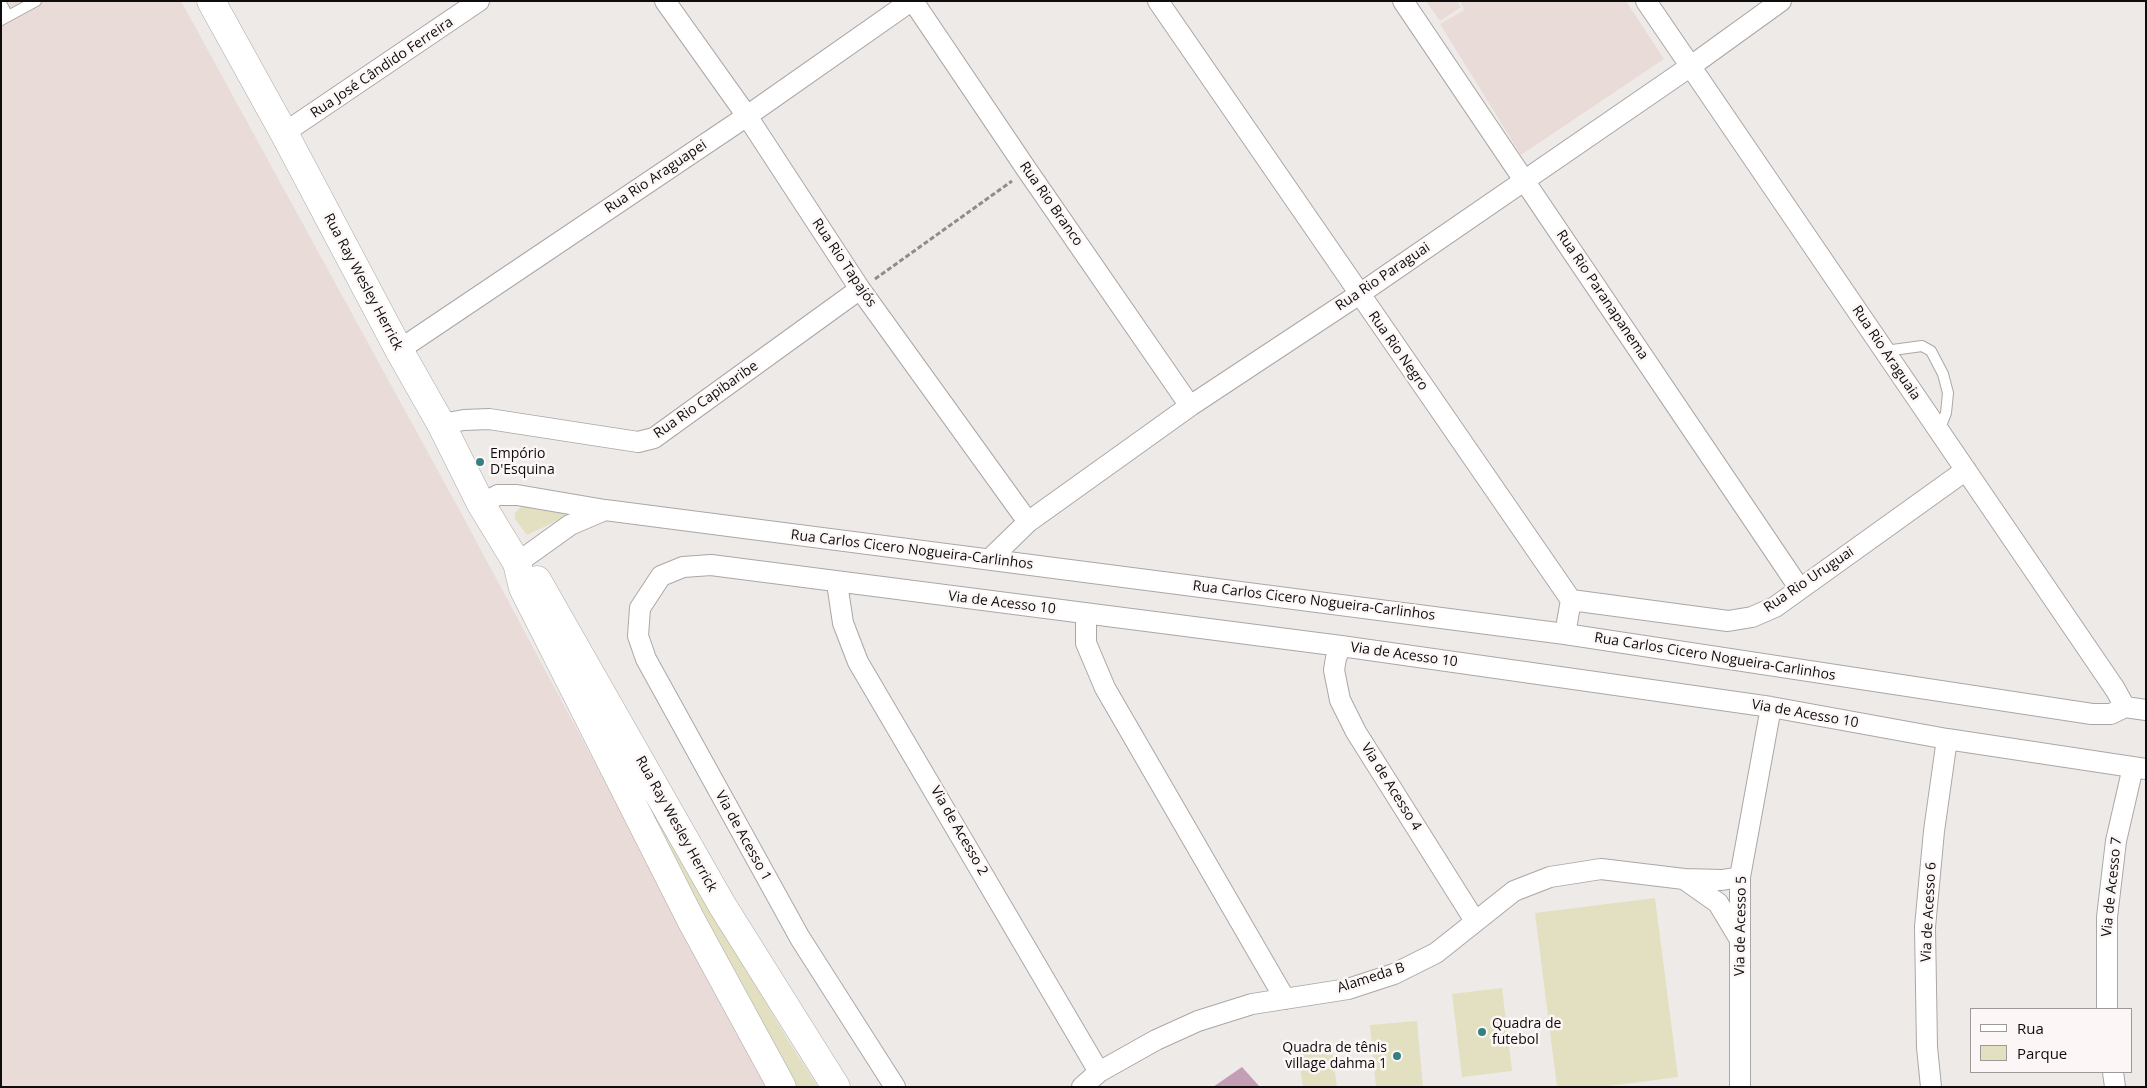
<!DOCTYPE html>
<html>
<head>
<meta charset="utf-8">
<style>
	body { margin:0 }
	#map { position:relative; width:2147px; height:1088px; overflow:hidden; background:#eeeae8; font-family:"Open Sans",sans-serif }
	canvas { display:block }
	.frame { position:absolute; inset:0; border:2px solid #0e0c0c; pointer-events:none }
	.legend { position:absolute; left:1970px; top:1008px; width:162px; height:65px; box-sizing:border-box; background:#fcf7f6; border:1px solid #9d9998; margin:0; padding:6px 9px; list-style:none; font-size:15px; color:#0e0c0c }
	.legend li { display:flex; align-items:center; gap:10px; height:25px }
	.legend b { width:25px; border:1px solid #9d9998 }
</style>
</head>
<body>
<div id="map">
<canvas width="2147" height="1088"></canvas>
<div class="frame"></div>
<ul class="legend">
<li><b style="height:6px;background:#fff"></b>Rua</li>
<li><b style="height:14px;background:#e2e0c1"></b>Parque</li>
</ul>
</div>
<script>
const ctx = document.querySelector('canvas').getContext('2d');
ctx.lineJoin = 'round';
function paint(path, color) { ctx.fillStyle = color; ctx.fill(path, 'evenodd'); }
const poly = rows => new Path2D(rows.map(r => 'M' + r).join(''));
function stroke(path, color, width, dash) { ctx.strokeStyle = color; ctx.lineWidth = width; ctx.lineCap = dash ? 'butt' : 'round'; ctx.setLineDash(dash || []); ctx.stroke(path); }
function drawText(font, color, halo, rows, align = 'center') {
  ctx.font = font + ' "Open Sans",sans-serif'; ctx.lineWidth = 5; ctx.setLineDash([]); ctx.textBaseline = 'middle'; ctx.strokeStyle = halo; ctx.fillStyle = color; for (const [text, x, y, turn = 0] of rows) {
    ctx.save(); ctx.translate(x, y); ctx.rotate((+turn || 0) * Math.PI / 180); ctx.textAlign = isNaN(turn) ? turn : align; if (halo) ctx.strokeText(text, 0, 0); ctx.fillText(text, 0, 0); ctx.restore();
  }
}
const built = poly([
	[1,1,181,1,466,522,768,1087,1,1087],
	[1426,1,1457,1,1461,7,1440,21],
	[1460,1,1626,1,1664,59,1521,155,1440,24,1464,10]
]);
const green = poly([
	[526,505,571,514,527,535,515,519,515,513,521,507],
	[533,586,718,920,786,1037,818,1087,793,1087,708,927],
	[1655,898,1678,1077,1601,1087,1557,1087,1535,913],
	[1502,988,1512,1071,1462,1077,1452,994],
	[1417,1021,1423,1087,1376,1087,1370,1025],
	[1332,1049,1337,1087,1303,1087,1298,1053]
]);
const water = poly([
	[1242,1067,1260,1087,1213,1087]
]);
const path = poly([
	[875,279,1012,181]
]);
const lane = poly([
	[1,3,8,16],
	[1,20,36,1],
	[1885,351,1922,346,1931,351,1943,374,1948,393,1946,413,1939,431]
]);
const street = poly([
	[665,1,747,116,860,289,1028,522],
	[913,1,1027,170,1190,406],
	[1158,1,1571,600],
	[1403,1,1800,589],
	[1646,1,2115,689,2125,707],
	[284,133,479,1],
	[399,350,747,116,911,1],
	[441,424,464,420,489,419,638,442,654,438,860,289],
	[481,504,498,495,517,495,605,510,1565,634,2092,714,2111,714,2125,707,2146,710],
	[990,559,1028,522,1190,406,1358,295,1691,66,1781,1],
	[517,563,570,525,605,510],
	[837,583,843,623,858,662,1099,1072],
	[1571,600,1728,621,1752,617,1775,607,1966,470],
	[1086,613,1086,643,1105,688,1285,999],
	[1565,634,1571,600],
	[1341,646,1336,658,1334,670,1340,700,1356,732,1475,921],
	[1684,879,1718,903,1739,938],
	[2107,1009,2107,917,2116,841,2133,767],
	[2113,1072,2115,1087],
	[895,1087,800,938,646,659,638,636,640,608,661,576,683,567,711,565,1341,646,1771,707,1947,739,2146,769],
	[1082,1087,1099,1072,1156,1040,1198,1021,1252,1004,1348,989,1394,974,1436,953,1514,891,1550,877,1601,869,1684,879,1722,880,1740,877],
	[1740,1087,1740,877,1771,707],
	[1931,1087,1927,1047,1925,927,1934,831,1947,739]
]);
const secondary = poly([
	[211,1,284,133,399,350,441,424,481,504,517,563,523,588,691,920,782,1087],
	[537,580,722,905,836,1087]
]);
const markers = [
	[480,462,5,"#378082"],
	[1482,1032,5,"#378082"],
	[1397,1056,5,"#378082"]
];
const streetNames = [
	["Rua José Cândido Ferreira",382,68,-34],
	["Rua Rio Araguapei",656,177,-34],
	["Rua Rio Branco",1051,204,55],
	["Rua Rio Tapajós",844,263,56],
	["Rua Rio Paraguai",1383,277,-34],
	["Rua Ray Wesley Herrick",363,282,62],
	["Rua Rio Paranapanema",1602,295,56],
	["Rua Rio Negro",1398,351,55],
	["Rua Rio Araguaia",1886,353,56],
	["Rua Rio Capibaribe",706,400,-35],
	["Rua Carlos Cicero Nogueira-Carlinhos",912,550,7],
	["Rua Rio Uruguai",1809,580,-34],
	["Rua Carlos Cicero Nogueira-Carlinhos",1314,601,7],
	["Via de Acesso 10",1002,603,7],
	["Via de Acesso 10",1404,655,8],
	["Rua Carlos Cicero Nogueira-Carlinhos",1715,657,9],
	["Via de Acesso 10",1805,714,10],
	["Via de Acesso 4",1391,787,58],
	["Rua Ray Wesley Herrick",676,824,61],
	["Via de Acesso 2",959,831,60],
	["Via de Acesso 1",743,836,61],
	["Via de Acesso 7",2112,887,-84],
	["Via de Acesso 6",1929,912,-87],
	["Via de Acesso 5",1741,926,-89],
	["Alameda B",1371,978,-18]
];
const poiNames = [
	["Empório",490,454],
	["D'Esquina",490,470],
	["Quadra de",1492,1024],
	["futebol",1492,1040],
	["Quadra de tênis",1387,1048,"right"],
	["village dahma 1",1387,1064,"right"]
];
paint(built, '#e9dcd8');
paint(green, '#e2e0c1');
paint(water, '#c39eb5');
stroke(lane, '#aba7a6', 12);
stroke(street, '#aba7a6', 22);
stroke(secondary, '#aba7a6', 29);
stroke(path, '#908c8b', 3, [5, 2.5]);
stroke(lane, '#fff', 10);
stroke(street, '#fff', 20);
stroke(secondary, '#fff', 28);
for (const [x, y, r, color] of markers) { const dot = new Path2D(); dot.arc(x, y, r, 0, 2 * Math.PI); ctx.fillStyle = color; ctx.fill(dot); stroke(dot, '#fcf7f6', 2); }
drawText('14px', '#0e0c0c', '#fcf7f6', streetNames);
drawText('14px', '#0e0c0c', '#fcf7f6', poiNames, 'left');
</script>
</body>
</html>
